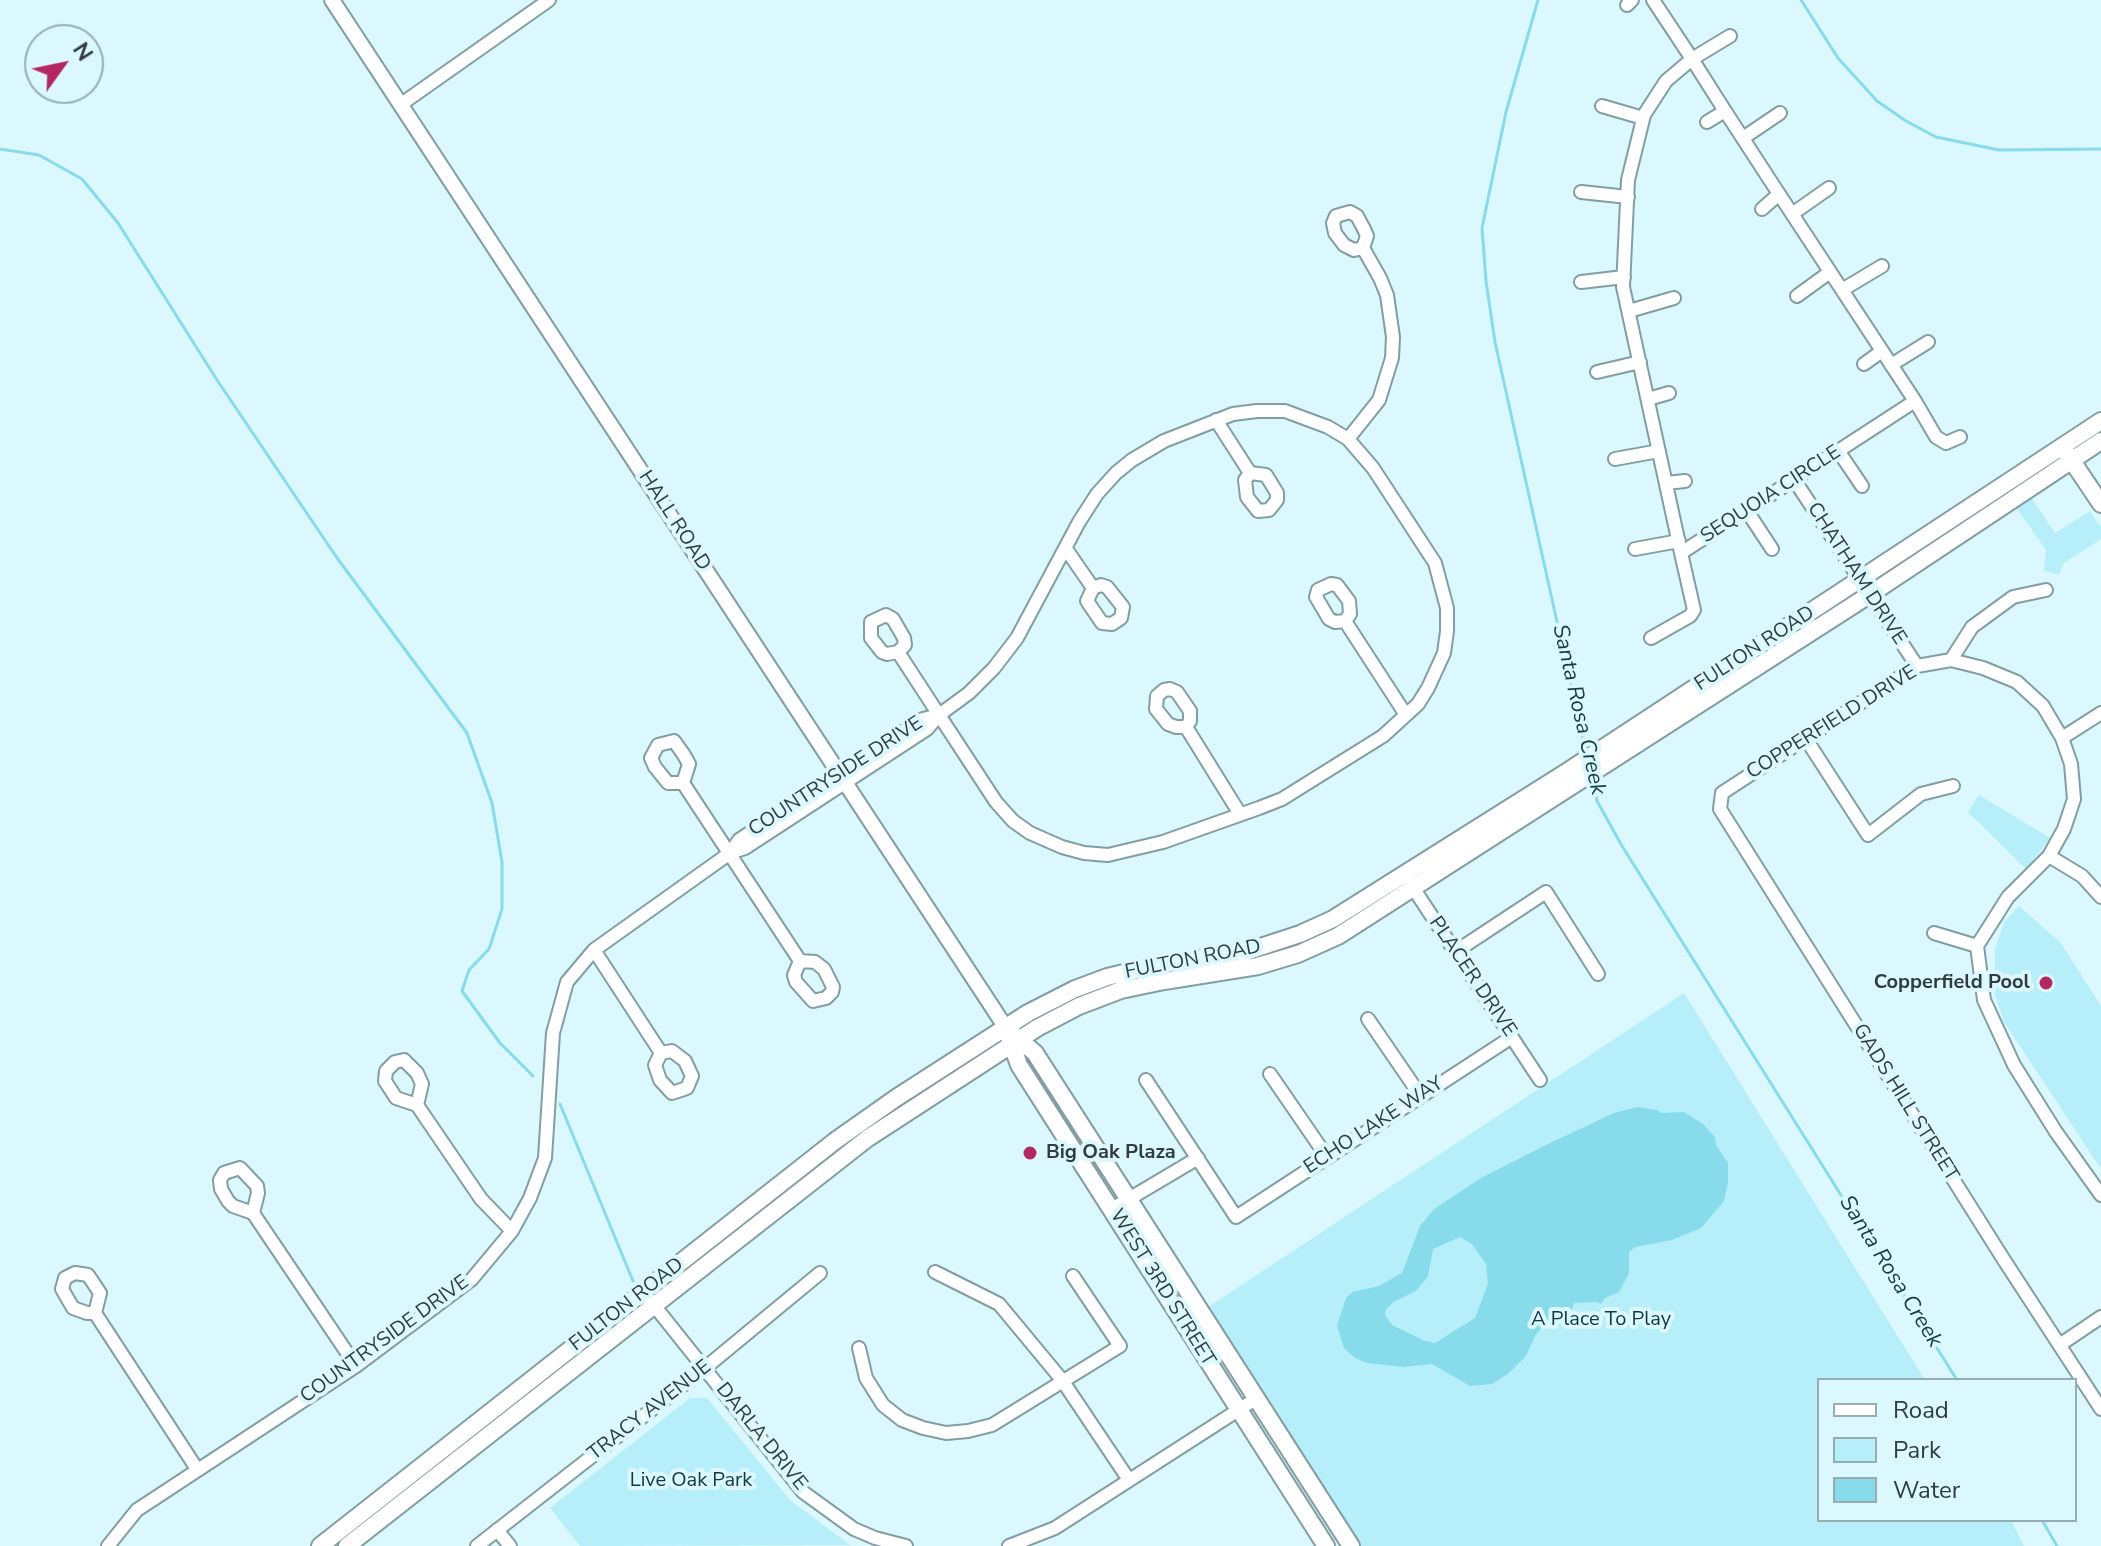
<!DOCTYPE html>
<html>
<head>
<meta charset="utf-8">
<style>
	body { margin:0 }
	#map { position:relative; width:2101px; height:1546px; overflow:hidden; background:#dbf8fe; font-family:"Nunito Sans",sans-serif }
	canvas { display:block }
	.legend { position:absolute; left:1817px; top:1378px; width:260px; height:144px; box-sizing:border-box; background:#dbf8fe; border:2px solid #97adb2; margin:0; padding:10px 14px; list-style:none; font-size:24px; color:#313c3f }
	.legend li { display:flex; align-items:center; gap:16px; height:40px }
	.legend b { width:40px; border:2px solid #97adb2 }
	.north { position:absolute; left:24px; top:24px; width:80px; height:80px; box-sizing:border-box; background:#dbf8fe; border:2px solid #97adb2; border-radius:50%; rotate:57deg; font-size:22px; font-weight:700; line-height:32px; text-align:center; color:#313c3f }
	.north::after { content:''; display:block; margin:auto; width:28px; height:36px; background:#b32762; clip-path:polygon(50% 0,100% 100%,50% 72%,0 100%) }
</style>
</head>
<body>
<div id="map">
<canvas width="2101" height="1546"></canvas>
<ul class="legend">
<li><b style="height:10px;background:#fff"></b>Road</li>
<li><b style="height:22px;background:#b6effa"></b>Park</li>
<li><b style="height:22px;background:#87dbeb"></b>Water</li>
</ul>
<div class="north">N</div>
</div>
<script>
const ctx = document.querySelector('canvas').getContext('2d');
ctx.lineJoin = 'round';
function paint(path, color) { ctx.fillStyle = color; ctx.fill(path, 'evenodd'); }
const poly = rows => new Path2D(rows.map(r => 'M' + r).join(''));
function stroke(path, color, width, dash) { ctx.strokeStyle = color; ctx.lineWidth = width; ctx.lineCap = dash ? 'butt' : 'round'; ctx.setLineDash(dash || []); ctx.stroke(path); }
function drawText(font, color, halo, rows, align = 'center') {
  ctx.font = font + ' "Nunito Sans",sans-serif'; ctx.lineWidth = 8; ctx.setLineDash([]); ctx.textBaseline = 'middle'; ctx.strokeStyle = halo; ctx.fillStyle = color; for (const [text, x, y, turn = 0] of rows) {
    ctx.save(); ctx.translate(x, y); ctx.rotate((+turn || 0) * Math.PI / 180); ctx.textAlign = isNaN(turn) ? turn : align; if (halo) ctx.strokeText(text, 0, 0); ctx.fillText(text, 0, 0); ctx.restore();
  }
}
const green = poly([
	[2030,496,2055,533,2090,511,2101,527,2101,539,2064,563,2059,575,2044,571,2046,550,2015,506],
	[1979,795,2050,838,2026,869,1968,812],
	[2019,906,2061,943,2101,1006,2101,1169,2004,1022,1995,995,1995,949,2004,922],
	[1684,993,1925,1380,1819,1380,1819,1520,2011,1520,2024,1546,1361,1546,1208,1307],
	[690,1398,707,1398,790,1500,850,1545,580,1546,550,1508]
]);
const water = poly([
	[1637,1107,1657,1110,1661,1113,1684,1112,1703,1124,1715,1137,1716,1145,1728,1163,1728,1182,1724,1201,1701,1228,1672,1240,1635,1247,1629,1252,1629,1273,1619,1292,1605,1298,1601,1304,1597,1302,1574,1303,1573,1308,1547,1320,1535,1336,1526,1356,1508,1374,1492,1384,1470,1386,1432,1364,1403,1367,1367,1363,1355,1358,1344,1348,1337,1326,1346,1298,1353,1292,1379,1286,1402,1273,1420,1226,1434,1209,1481,1178,1548,1144,1614,1113],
	[1460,1237,1472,1244,1486,1264,1488,1284,1475,1318,1435,1343,1425,1341,1392,1325,1385,1315,1386,1309,1395,1301,1416,1291,1428,1276,1433,1249]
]);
const stream = poly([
	[1538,0,1506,112,1482,228,1486,281,1495,342,1586,753],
	[1801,0,1838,58,1877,101,1906,121,1936,137,1999,150,2101,149],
	[0,149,39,155,82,179,118,223,217,380,337,558,467,733,492,803,502,862,502,909,489,949,469,970,462,991,500,1043,533,1076],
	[1592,779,1597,801,1622,846,1957,1380],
	[560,1104,633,1281],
	[2042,1520,2057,1546]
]);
const minor = poly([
	[1653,0,1692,59,1725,111,1779,194,1915,401,1681,553,1623,287,1628,180,1644,115,1666,81,1692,59,1730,36],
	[1627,5,1632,0],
	[400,105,549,0],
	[1602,106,1643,118],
	[1707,122,1725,111],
	[1743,138,1780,113],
	[1581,192,1628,197],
	[1762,209,1779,194],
	[1792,214,1829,188],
	[1581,282,1624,277],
	[1842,290,1882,266],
	[1797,296,1830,272],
	[1629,311,1674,298],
	[1864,364,1882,351],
	[1891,365,1928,342],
	[1597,372,1640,362],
	[1648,399,1669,393],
	[1915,401,1936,437,1946,443,1960,437],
	[1257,411,1285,411,1328,427,1348,439,1373,468,1435,563,1447,608,1447,631,1444,653,1428,688,1418,704,1383,736,1282,799,1259,808,1163,842,1108,855,1084,853,1062,847,1030,833,1013,821,996,802,939,715,969,693,994,668,1017,638,1079,522,1097,494,1116,473,1132,460,1164,441,1233,414,1257,411],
	[1216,420,1250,473,1245,480,1247,497,1258,511,1269,510,1277,500,1277,493,1266,475,1250,473],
	[1348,439,1379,400,1392,358,1393,337,1387,295,1380,278,1363,248,1367,236,1364,229,1357,216,1350,212,1336,216,1333,223,1335,233,1344,245,1354,250,1363,248],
	[1839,452,1862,486],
	[1615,459,1659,451],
	[1795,481,1917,666],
	[1666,483,1685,481],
	[1747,511,1772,549],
	[1066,549,1093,588,1087,601,1102,623,1112,624,1121,618,1123,607,1107,587,1101,585,1093,588],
	[1635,549,1679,541],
	[1345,621,1335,622,1329,619,1316,597,1318,590,1331,584,1337,585,1349,601,1350,614,1345,621,1406,715],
	[1651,638,1690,616,1694,610,1681,553],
	[898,652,887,654,882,652,871,638,871,622,886,615,893,619,904,638,905,645,898,652,939,715],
	[1951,660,1972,627,2013,597,2046,590],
	[1186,727,1176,727,1168,724,1156,709,1157,696,1164,690,1170,689,1177,692,1190,711,1190,721,1186,727,1240,814],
	[2062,738,2101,713],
	[1806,739,1868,835,1921,794,1953,786],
	[683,783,668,783,655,767,651,758,658,745,674,741,684,755,689,764,683,783,800,961,794,975,796,982,813,1001,826,998,832,992,833,987,824,969,815,962,800,961],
	[730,853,739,840,840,773,923,719,939,715],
	[2049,856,2082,876,2101,897],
	[1404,874,1540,1080],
	[1934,933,1977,946],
	[594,950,661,1053,655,1065,660,1080,672,1093,687,1088,692,1076,685,1061,672,1051,661,1053],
	[1455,952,1546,892,1598,974],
	[1368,1019,1420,1095],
	[1270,1074,1327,1157],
	[1146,1080,1236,1217,1512,1037],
	[417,1105,396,1098,385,1081,386,1071,395,1062,404,1060,417,1073,422,1084,417,1105,481,1199,512,1231],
	[2101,1195,2056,1132,2014,1065,1984,1000,1977,946,2008,897,2049,856,2064,829,2074,799,2071,764,2062,738,2043,706,2017,682,1983,668,1951,660,1917,666,1722,793,1720,809,2004,1260,2101,1409],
	[1112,1209,1198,1158],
	[253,1213,233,1206,228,1201,221,1189,220,1180,224,1173,240,1168,257,1186,258,1193,253,1213,356,1366],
	[935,1272,999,1304,1062,1380,1129,1480],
	[649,1299,803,1492,854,1529,875,1538,906,1546],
	[95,1313,87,1313,73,1308,62,1289,65,1278,75,1273,88,1275,100,1293,95,1313,197,1469],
	[2061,1344,2101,1317],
	[859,1348,866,1378,883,1405,902,1420,923,1428,946,1433,968,1431,992,1425,1120,1346,1073,1276],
	[497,1530,510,1546],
	[108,1546,137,1510,356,1366,472,1279,512,1231,530,1198,545,1158,553,1033,567,982,594,950,730,853,745,848,927,729,939,715],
	[477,1546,705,1368,820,1273],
	[1009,1546,1055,1528,1257,1398]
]);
const tertiary = poly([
	[332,0,1006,1028]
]);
const secondary = poly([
	[2066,452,2101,504],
	[1013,1034,1035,1053,1351,1546],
	[1009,1037,1019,1065,1326,1546],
	[320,1546,835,1141,896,1098,1028,1013,1075,989,1107,977,1162,964,1242,953,1300,934,1333,919,1565,773,2101,421],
	[347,1546,868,1138,1037,1028,1079,1006,1121,990,1164,981,1258,966,1298,954,1338,936,1869,595,2101,441]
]);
const markers = [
	[2046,983,8,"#b32762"],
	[1030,1153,8,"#b32762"]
];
const streetNames = [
	["SEQUOIA CIRCLE",1771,495,-33],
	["HALL ROAD",674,521,57],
	["CHATHAM DRIVE",1856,574,57],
	["FULTON ROAD",1755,649,-33],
	["COPPERFIELD DRIVE",1832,723,-32],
	["COUNTRYSIDE DRIVE",836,777,-33],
	["FULTON ROAD",1193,960,-11],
	["PLACER DRIVE",1472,977,56],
	["GADS HILL STREET",1905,1103,58],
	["ECHO LAKE WAY",1374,1126,-33],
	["WEST 3RD STREET",1162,1288,58],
	["FULTON ROAD",627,1305,-38],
	["COUNTRYSIDE DRIVE",385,1340,-36],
	["TRACY AVENUE",650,1411,-38],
	["DARLA DRIVE",761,1437,51]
];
const poiNames = [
	["Copperfield Pool",2030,983],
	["Big Oak Plaza",1046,1153,"left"]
];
const parkNames = [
	["A Place To Play",1601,1320],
	["Live Oak Park",691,1481]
];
const waterNames = [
	["Santa Rosa Creek",1578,710,77],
	["Santa Rosa Creek",1890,1272,58]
];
paint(green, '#b6effa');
paint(water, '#87dbeb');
stroke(stream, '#87dbeb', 3);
stroke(minor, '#839ea3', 16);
stroke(tertiary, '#839ea3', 18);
stroke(secondary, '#839ea3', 20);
stroke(minor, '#fff', 12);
stroke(tertiary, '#fff', 14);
stroke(secondary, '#fff', 16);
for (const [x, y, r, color] of markers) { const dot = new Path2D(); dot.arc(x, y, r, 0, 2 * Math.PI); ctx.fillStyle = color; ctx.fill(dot); stroke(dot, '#dbf8fe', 3); }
drawText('20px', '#313c3f', '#dbf8fe', streetNames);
drawText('bold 20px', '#313c3f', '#dbf8fe', poiNames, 'right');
drawText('20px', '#0f383f', '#dbf8fe', parkNames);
drawText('italic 22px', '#133c43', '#dbf8fe', waterNames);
</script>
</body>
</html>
